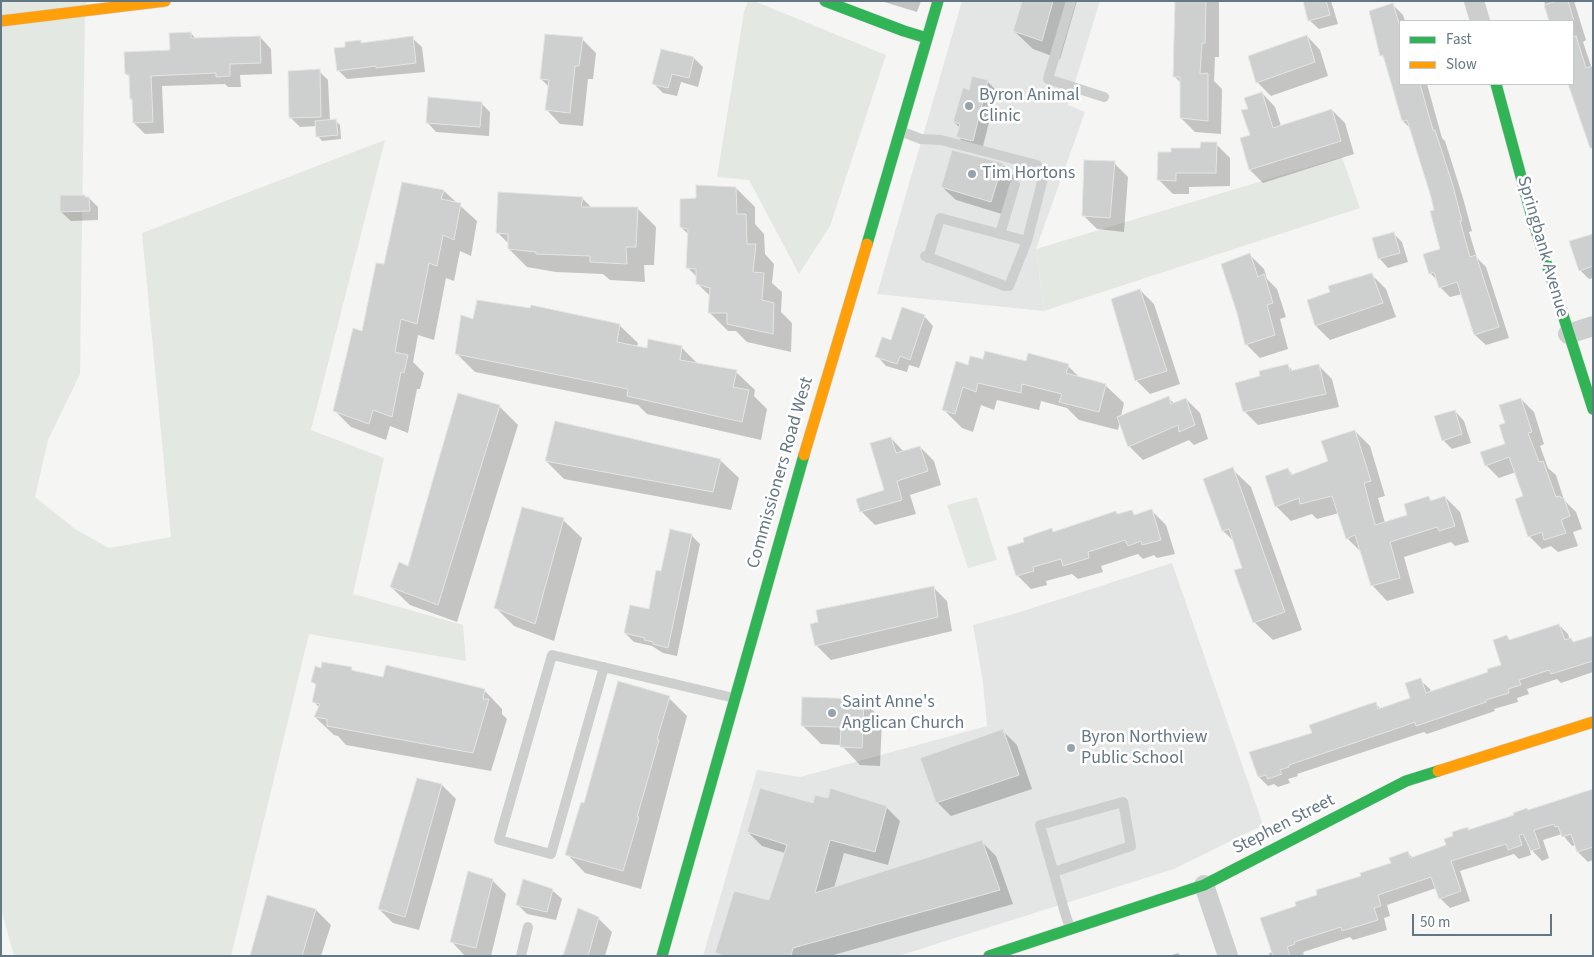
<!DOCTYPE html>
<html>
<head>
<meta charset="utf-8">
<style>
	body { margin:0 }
	#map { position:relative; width:1594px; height:957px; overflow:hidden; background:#f5f5f4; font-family:"Source Sans 3",sans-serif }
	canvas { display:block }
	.frame { position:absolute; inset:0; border:2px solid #647785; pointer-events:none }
	.legend { position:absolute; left:1399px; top:20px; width:175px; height:65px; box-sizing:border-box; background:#fff; border:1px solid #c1c9ce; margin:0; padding:6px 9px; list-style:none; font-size:15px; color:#647785 }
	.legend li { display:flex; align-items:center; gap:10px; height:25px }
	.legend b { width:25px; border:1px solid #c1c9ce }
	.scale { position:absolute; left:1412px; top:914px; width:140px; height:22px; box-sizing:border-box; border:2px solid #647785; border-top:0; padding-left:6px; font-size:15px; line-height:18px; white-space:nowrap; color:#647785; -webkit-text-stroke:4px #fff; paint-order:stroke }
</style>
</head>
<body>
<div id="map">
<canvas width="1594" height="957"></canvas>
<div class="frame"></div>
<ul class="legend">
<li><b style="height:6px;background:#30b455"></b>Fast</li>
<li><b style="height:6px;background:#ff9f0a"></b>Slow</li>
</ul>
<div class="scale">50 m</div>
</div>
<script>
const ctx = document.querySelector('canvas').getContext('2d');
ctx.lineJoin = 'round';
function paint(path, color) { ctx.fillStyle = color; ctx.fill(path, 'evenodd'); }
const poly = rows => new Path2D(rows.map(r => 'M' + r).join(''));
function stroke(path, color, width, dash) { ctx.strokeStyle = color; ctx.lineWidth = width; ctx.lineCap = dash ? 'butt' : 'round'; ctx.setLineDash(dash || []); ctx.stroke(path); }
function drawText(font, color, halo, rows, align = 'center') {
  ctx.font = font + ' "Source Sans 3",sans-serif'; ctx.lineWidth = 5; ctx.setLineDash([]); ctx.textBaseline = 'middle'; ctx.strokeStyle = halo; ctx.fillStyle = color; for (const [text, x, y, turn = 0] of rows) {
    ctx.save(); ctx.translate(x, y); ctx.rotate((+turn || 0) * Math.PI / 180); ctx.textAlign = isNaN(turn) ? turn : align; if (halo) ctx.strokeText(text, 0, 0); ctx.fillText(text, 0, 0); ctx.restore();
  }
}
const built = poly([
	[962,1,1100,1,1068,105,1085,112,1036,249,1044,311,877,294],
	[1172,563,1263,825,1174,869,898,956,703,956,757,770,800,777,987,726,983,682,973,625,1017,613]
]);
const green = poly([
	[1,1,87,1,85,12,80,374,48,440,35,497,75,529,109,548,171,537,142,233,385,140,311,430,384,458,353,594,463,625,466,661,309,634,231,956,14,956,1,909],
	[748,1,754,1,886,55,830,226,799,274,749,180,717,177,744,12],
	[1342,157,1360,208,1044,311,1036,249],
	[977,497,997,560,968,568,947,505]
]);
const shadow = poly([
	[881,1,921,1,917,12],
	[1023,1,1077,1,1060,59,1033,49,1014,31],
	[1177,1,1219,1,1219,57,1215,57,1214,81,1222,89,1221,134,1195,132,1181,118,1181,83,1175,77],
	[1304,1,1331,1,1338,24,1319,29,1309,20],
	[1544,1,1574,1,1586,40,1583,42,1593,72,1589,140,1569,84,1573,84,1573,21,1550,21],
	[1393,5,1403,15,1405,21,1400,21,1400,84,1427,84,1442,138,1445,141,1463,198,1472,231,1469,232,1477,258,1486,267,1509,338,1486,345,1475,335,1462,294,1450,297,1440,287,1438,281,1430,273,1442,250,1436,211,1411,129,1403,121,1386,60,1381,55],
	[191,33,196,39,260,37,271,49,272,74,240,75,241,87,228,87,225,84,162,86,164,133,145,134,134,123,130,77,126,74,171,51],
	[1307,36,1320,50,1328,76,1271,96,1257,82],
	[412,38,422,47,425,72,347,79,338,70,347,48,360,41,363,44],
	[582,39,596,53,593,79,588,79,583,126,560,124,547,110,549,87,541,79],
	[694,58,703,67,698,87,681,82,677,96,663,93,654,84],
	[319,71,328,80,330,121,336,121,340,125,341,139,322,141,318,136,317,126,300,127,291,118],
	[987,81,997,91,982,150,967,146,958,137,960,128,954,122,970,92],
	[1262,93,1275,107,1281,126,1332,110,1345,123,1354,154,1263,183,1250,170,1252,136,1249,110],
	[481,103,490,112,489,136,436,132,427,122],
	[1216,144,1230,158,1230,186,1189,187,1189,194,1173,194,1159,180,1202,150],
	[1114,163,1128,177,1124,232,1097,229,1083,215],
	[1002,164,1016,178,1005,215,956,200,942,187],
	[403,183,444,191,477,221,471,256,460,251,454,281,446,278,434,340,418,335,413,362,424,373,420,389,417,389,408,433,390,426,386,440,351,427,335,411,363,332,385,266],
	[736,188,755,207,755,224,764,234,765,254,774,264,772,283,782,292,781,312,792,323,791,352,747,342,736,331,728,331,709,312,711,297,698,284,698,278,687,267,689,235,681,227,697,199],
	[84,196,89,198,98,207,98,220,71,221,61,212],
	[582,198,592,208,637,208,656,227,654,265,644,265,645,282,610,280,603,274,556,272,527,267,509,249,509,244,498,233],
	[1393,233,1402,242,1408,262,1388,268,1379,258],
	[1593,235,1593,278,1589,279,1580,270],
	[1250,255,1264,269,1267,279,1277,289,1286,317,1280,319,1288,349,1260,358,1246,344],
	[1372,275,1386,289,1396,317,1330,340,1316,326],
	[1140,290,1154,304,1180,384,1150,394,1136,380],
	[924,316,933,326,919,368,909,365,907,372,886,366,877,356,892,342],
	[474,320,619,325,638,343,637,347,647,349,681,347,699,365,736,372,755,390,754,396,767,409,761,440,647,414,638,405,475,372,457,354],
	[984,361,1068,366,1080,378,1105,385,1124,403,1121,416,1168,398,1175,404,1186,399,1200,413,1208,439,1194,445,1189,440,1143,460,1129,446,1120,421,1118,430,1079,420,1067,408,1041,401,1039,410,997,400,994,410,981,405,973,432,962,428,944,410,969,366],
	[1318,365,1332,379,1339,407,1258,425,1244,411,1262,377,1288,366,1293,371],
	[1521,399,1534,412,1544,444,1540,446,1548,468,1556,475,1564,500,1576,512,1582,529,1573,532,1578,546,1558,552,1551,546,1542,549,1529,536,1525,497,1516,472,1499,478,1486,465,1506,444,1506,424],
	[499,406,518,425,457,622,410,605,391,587,409,568],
	[1455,411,1464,421,1471,443,1452,449,1443,440],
	[1355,431,1370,446,1385,496,1378,498,1385,523,1409,515,1429,498,1432,501,1445,497,1460,512,1469,542,1455,546,1451,542,1404,557,1414,593,1387,601,1372,585,1362,553,1347,538,1339,513,1317,519,1312,514,1291,521,1276,506,1288,469,1293,475,1329,462],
	[891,438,904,452,920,447,934,461,941,485,910,495,916,514,875,525,861,511,886,491],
	[720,460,739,478,731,510,564,479,546,461],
	[1232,469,1251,487,1302,630,1273,640,1254,622,1244,569,1235,542,1223,531],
	[1152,511,1166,525,1175,554,1157,558,1154,555,1143,559,1138,554,1101,566,1103,572,1078,579,1072,574,1046,581,1047,585,1031,589,1017,575,1025,543,1052,530,1055,533,1116,512,1119,515,1132,512,1136,516],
	[563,520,582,538,554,641,514,626,496,608],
	[691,535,700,544,677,656,663,653,652,646,634,642,625,633,650,610,662,572],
	[933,587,947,601,952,631,831,660,817,646],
	[1559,625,1568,634,1570,640,1575,643,1593,637,1593,672,1561,683,1557,679,1527,689,1529,694,1517,698,1518,702,1494,709,1495,711,1427,734,1424,732,1297,774,1298,776,1288,779,1290,783,1278,787,1274,784,1268,786,1259,777,1251,753,1314,734,1375,703,1381,709,1412,699,1420,680,1430,689,1431,692,1490,673,1503,665,1507,637,1511,641],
	[351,668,354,672,384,678,484,690,502,709,502,714,507,719,491,771,346,745,338,736,334,735,315,717,319,707,314,702,317,686,312,682,322,669],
	[669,698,687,716,641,889,585,873,567,854,585,804],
	[863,701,882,719,880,766,860,765,841,745,821,744,802,725],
	[1003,731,1017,745,1032,789,951,816,937,802],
	[418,779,442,785,456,799,419,930,393,923,379,909],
	[1593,790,1593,860,1588,862,1578,852,1576,845,1572,846,1562,834,1543,840,1549,858,1542,861,1529,847,1531,855,1519,859,1514,854,1460,871,1470,901,1450,908,1440,898,1436,888,1387,905,1390,916,1384,918,1387,930,1353,940,1350,937,1303,952,1304,954,1300,956,1270,956,1269,953,1273,952,1297,907,1319,895,1393,864,1408,853,1413,858,1447,846,1454,837,1467,828,1470,831],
	[814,805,886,807,900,821,888,865,844,853,834,888,982,842,996,856,1013,904,830,956,720,956,717,952,770,902,785,853,762,846,748,832],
	[492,880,506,894,491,956,465,956,452,942],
	[552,890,562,899,556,920,527,914,518,905],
	[316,910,331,925,321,956,251,956],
	[598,918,612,932,605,956,564,956],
	[1178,953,1181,956,1169,956]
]);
const building = poly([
	[1022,1,1053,1,1042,41,1013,31,1022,1],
	[1175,1,1206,1,1205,43,1202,43,1200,74,1208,73,1208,121,1180,118,1180,77,1173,77,1175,1],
	[1303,1,1326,1,1330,15,1308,21,1303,1],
	[1557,1,1568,1,1574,21,1549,21,1544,5,1557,1],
	[1393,3,1400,27,1400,84,1420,84,1433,130,1435,130,1453,186,1462,221,1460,221,1470,257,1476,255,1499,327,1474,335,1457,282,1439,288,1434,272,1429,274,1423,254,1440,249,1430,211,1434,210,1431,197,1407,120,1402,121,1383,55,1380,56,1369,11,1393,3],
	[191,32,191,38,260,36,261,63,230,64,230,76,216,77,216,73,151,76,153,122,133,123,132,99,130,99,129,74,125,74,124,52,170,50,169,33,191,32],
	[545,34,583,37,579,66,575,66,570,113,545,110,549,80,540,79,545,34],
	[1307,35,1315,62,1256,83,1248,56,1307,35],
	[413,36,416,63,376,68,376,66,337,71,334,48,345,47,345,42,361,40,361,43,413,36],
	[1576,36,1586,68,1593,66,1593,148,1590,148,1568,84,1573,84,1573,37,1576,36],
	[661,49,694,57,689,78,672,74,668,88,652,84,661,49],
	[320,69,321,117,289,118,288,71,320,69],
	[972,76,988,80,973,141,956,137,960,124,953,122,963,87,969,90,972,76],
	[1262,92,1273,128,1332,109,1341,141,1249,170,1240,138,1250,135,1241,110,1248,109,1244,98,1262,92],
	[428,97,482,102,480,127,426,123,428,97],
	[336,119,338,135,316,137,315,121,336,119],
	[1201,142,1217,142,1216,173,1176,173,1176,181,1157,180,1158,152,1171,152,1171,148,1200,148,1201,142],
	[952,150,1003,163,991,202,941,187,952,150],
	[1084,160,1115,161,1110,218,1082,216,1084,160],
	[402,182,444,190,441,199,461,203,454,240,443,235,437,266,429,263,417,324,401,319,395,352,408,355,404,373,401,372,392,417,373,410,369,424,333,411,353,328,362,331,376,263,384,264,402,182],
	[696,185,736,187,737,214,746,214,747,244,756,244,753,272,764,273,762,300,774,303,773,334,727,324,727,313,708,313,710,288,696,284,696,269,686,268,688,229,680,227,680,199,696,198,696,185],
	[498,192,583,197,581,207,638,207,636,247,626,247,627,264,590,262,590,256,536,254,536,252,508,249,508,234,496,233,498,192],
	[60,195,85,195,85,197,89,197,90,211,60,212,60,195],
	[1394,232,1400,253,1378,259,1372,238,1394,232],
	[1593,234,1593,266,1579,271,1569,241,1593,234],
	[1250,253,1258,277,1264,274,1273,303,1267,305,1275,335,1245,345,1237,313,1221,264,1250,253],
	[1372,273,1383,303,1315,326,1307,300,1330,292,1328,286,1372,273],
	[1140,289,1167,371,1135,381,1111,299,1140,289],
	[477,300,530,308,531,305,620,324,617,342,647,348,648,339,682,346,680,360,737,370,733,387,749,390,742,422,627,396,628,389,455,354,461,315,473,319,477,300],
	[902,307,925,315,910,360,900,356,897,364,875,357,882,337,891,340,902,307],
	[985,351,1026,361,1028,353,1069,364,1066,373,1106,384,1099,412,1059,402,1062,394,1022,384,1021,393,978,383,976,392,963,387,955,414,942,410,956,361,968,365,970,356,983,359,985,351],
	[1288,364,1290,371,1319,364,1326,394,1243,412,1235,383,1260,376,1259,371,1288,364],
	[458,393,500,405,438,605,390,587,399,562,408,566,458,393],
	[1169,396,1171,404,1186,398,1195,425,1179,432,1178,425,1128,447,1117,417,1169,396],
	[1521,398,1532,432,1528,433,1539,462,1543,461,1556,497,1560,496,1561,498,1564,498,1570,516,1561,520,1566,533,1544,540,1542,532,1528,537,1515,499,1523,496,1509,457,1485,466,1480,452,1505,444,1499,425,1505,423,1499,405,1521,398],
	[1455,410,1462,434,1442,441,1434,416,1455,410],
	[555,421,721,459,713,492,545,461,555,421],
	[1355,430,1371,481,1364,483,1375,525,1407,515,1404,504,1429,496,1430,501,1445,496,1455,526,1439,531,1437,527,1390,542,1400,578,1371,586,1355,535,1346,539,1332,496,1300,504,1299,498,1275,507,1265,476,1288,468,1291,475,1328,461,1321,441,1355,430],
	[891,437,896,453,920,446,928,471,897,481,902,500,860,512,856,499,884,490,870,443,891,437],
	[1233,467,1285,612,1253,623,1234,570,1242,568,1229,529,1222,531,1203,479,1233,467],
	[522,507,564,518,535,624,494,608,522,507],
	[1152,509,1161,540,1142,545,1141,541,1128,546,1125,540,1088,552,1089,558,1063,566,1061,559,1033,567,1034,571,1016,576,1007,547,1024,542,1023,538,1052,528,1053,532,1116,511,1117,514,1132,510,1134,515,1152,509],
	[670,529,692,534,668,648,653,644,653,642,644,640,645,638,624,633,630,605,649,609,656,570,661,571,670,529],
	[934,586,938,617,815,646,810,624,818,622,816,610,934,586],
	[1559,624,1565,640,1571,638,1573,642,1593,636,1593,661,1551,674,1549,670,1519,680,1521,685,1508,689,1509,693,1486,700,1486,702,1416,726,1415,722,1401,727,1289,765,1289,767,1280,770,1282,774,1268,779,1266,775,1258,777,1249,752,1312,733,1309,725,1369,704,1376,702,1378,709,1410,698,1405,683,1421,678,1426,693,1488,672,1487,669,1501,665,1493,640,1507,635,1509,640,1559,624],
	[322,662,352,667,351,670,383,677,386,665,485,689,483,699,489,699,473,753,327,726,327,719,314,717,320,704,312,702,316,684,311,682,315,666,321,668,322,662],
	[618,681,670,696,657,739,659,740,637,817,639,817,623,871,565,855,581,802,584,803,618,681],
	[802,697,864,699,862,748,840,747,841,727,801,726,802,697],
	[1003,729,1019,775,936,803,920,758,1003,729],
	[417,778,442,784,405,917,378,909,417,778],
	[760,788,813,803,815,795,828,798,830,788,887,806,875,852,830,840,815,893,982,840,1000,890,793,948,791,956,725,956,715,953,734,891,769,900,787,845,747,832,760,788],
	[1593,789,1593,847,1577,852,1571,834,1562,837,1558,826,1555,827,1554,824,1534,830,1540,848,1531,851,1523,834,1519,835,1522,845,1508,850,1506,844,1451,861,1461,891,1439,899,1431,877,1378,895,1381,906,1374,908,1378,920,1342,931,1341,927,1294,942,1295,944,1287,947,1290,956,1273,956,1260,918,1296,906,1295,902,1317,895,1316,890,1361,876,1360,873,1391,863,1389,858,1408,851,1410,858,1446,845,1444,839,1453,836,1452,832,1468,827,1468,830,1514,815,1513,813,1527,808,1528,810,1593,789],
	[468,871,493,879,476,948,450,942,468,871],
	[523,879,553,889,547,912,516,905,523,879],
	[267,895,316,909,302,956,250,956,267,895],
	[578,908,599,917,588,956,563,956,578,908]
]);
const lane = poly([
	[1071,1,1048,79,1104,97],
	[900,131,921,139,941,140,1037,165,1043,178,1027,241,1009,286,1005,286,925,256],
	[1000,234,1015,184],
	[928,258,940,218,1027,241],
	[604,667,551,854,499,840,552,655,734,698],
	[1054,872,1131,846,1123,802,1040,825,1065,913,1070,928],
	[521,956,528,927]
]);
const street = poly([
	[1474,1,1480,21],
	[1568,334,1593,326],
	[1204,885,1228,956]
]);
const fast = poly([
	[825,1,904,31,927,38],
	[1496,84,1533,221,1593,409],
	[867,244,938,1],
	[662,956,804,455],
	[989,956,1204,885,1406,781,1438,771]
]);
const slow = poly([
	[1,21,165,1],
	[804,455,867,244],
	[1438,771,1593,722]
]);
const markers = [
	[969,106,5,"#97a3ac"],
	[972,174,5,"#97a3ac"],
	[832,713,5,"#97a3ac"],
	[1071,748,5,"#97a3ac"]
];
const poiNames = [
	["Byron Animal",979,96],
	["Clinic",979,117],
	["Tim Hortons",982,174],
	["Saint Anne's",842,703],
	["Anglican Church",842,724],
	["Byron Northview",1081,738],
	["Public School",1081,759]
];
const streetNames = [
	["Springbank Avenue",1542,247,74],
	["Commissioners Road West",781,473,-74],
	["Stephen Street",1284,825,-27]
];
paint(built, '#e4e5e5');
paint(green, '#e4e8e2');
paint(shadow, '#0003');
paint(building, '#ced0d0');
stroke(building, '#e4e4e4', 1);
stroke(fast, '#d2d3d4', 12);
stroke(slow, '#d2d3d4', 12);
stroke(lane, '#cdcfcf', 10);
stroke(street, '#cdcfcf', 20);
stroke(fast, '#30b455', 11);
stroke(slow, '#ff9f0a', 11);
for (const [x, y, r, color] of markers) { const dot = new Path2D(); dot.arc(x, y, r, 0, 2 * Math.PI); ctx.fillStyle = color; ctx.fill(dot); stroke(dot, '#fff', 2); }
drawText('18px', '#647785', '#fff', poiNames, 'left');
drawText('18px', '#647785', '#fff', streetNames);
</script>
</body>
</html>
